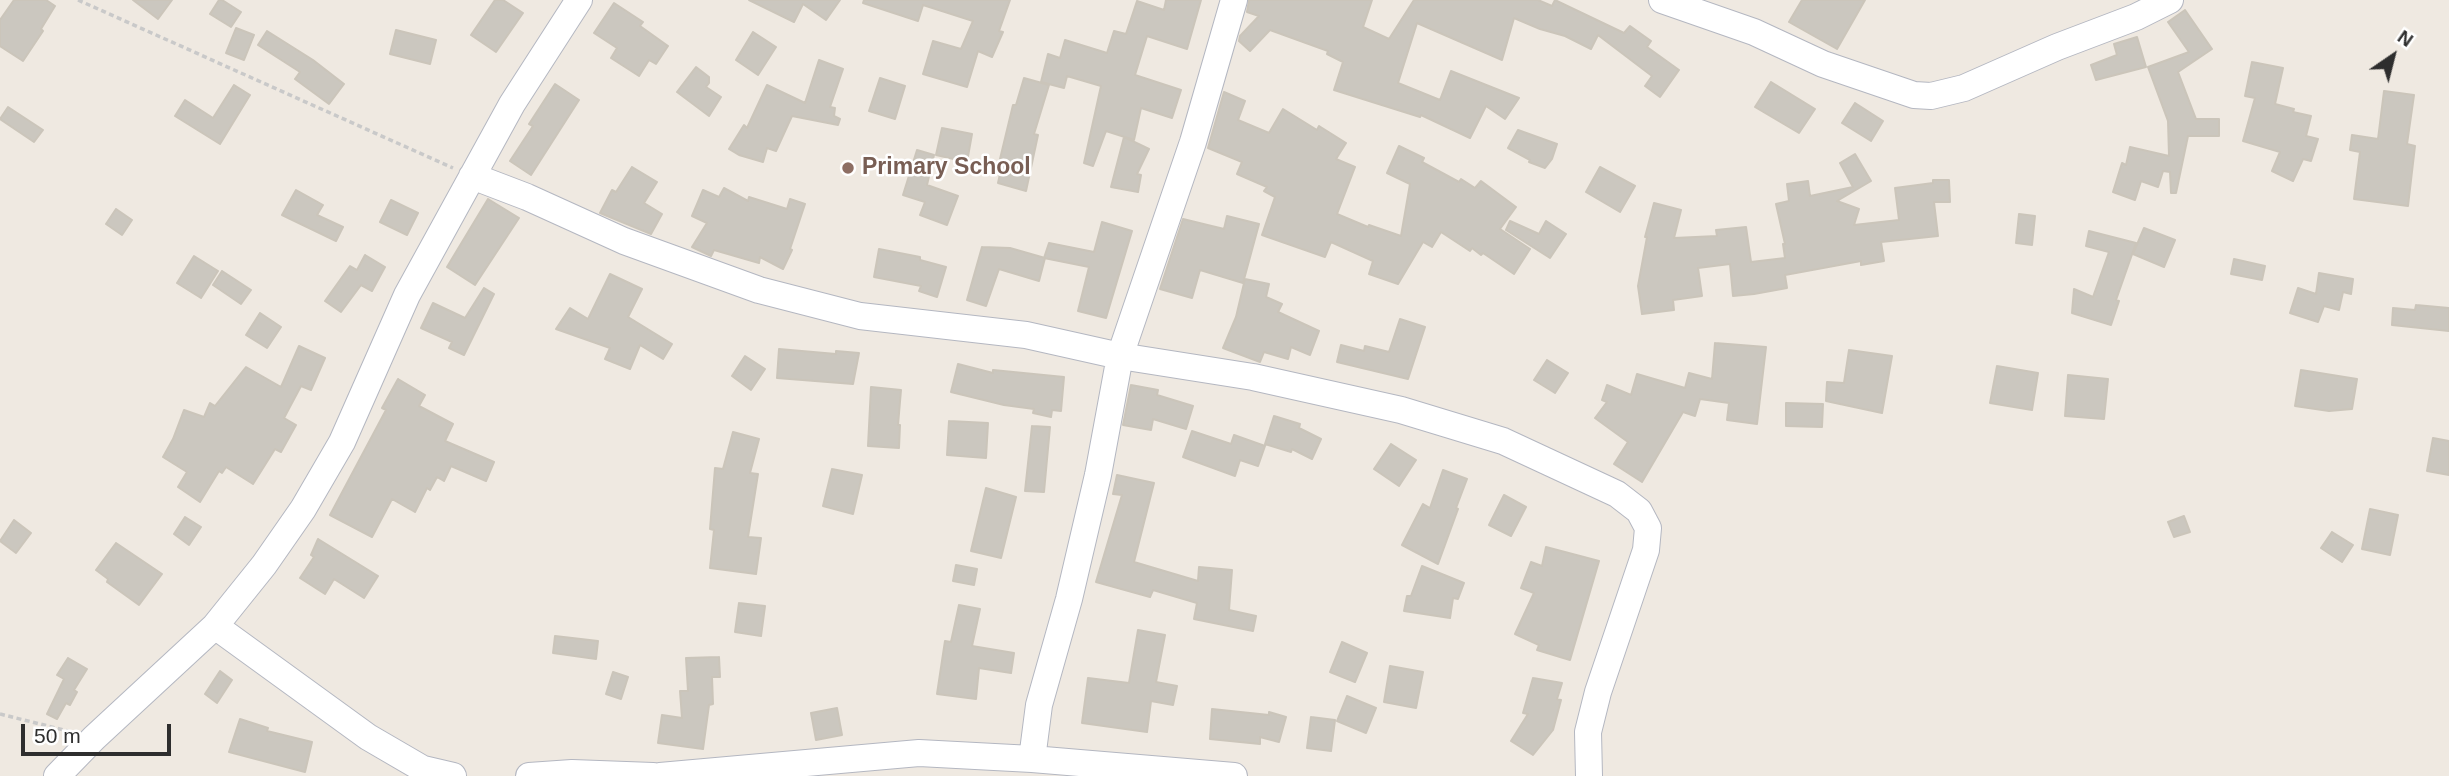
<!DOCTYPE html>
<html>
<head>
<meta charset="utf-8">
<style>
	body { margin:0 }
	#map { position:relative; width:2449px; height:776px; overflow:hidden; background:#efe9e1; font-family:Helvetica,sans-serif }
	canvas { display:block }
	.north { position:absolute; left:2358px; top:21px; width:70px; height:70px; -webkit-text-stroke:5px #fff; paint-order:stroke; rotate:35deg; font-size:19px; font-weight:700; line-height:28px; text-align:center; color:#2e2e2e }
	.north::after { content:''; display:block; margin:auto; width:24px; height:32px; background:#2e2e2e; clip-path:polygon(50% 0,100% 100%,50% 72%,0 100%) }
	.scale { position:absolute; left:21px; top:724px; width:150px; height:32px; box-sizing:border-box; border:4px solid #2e2e2e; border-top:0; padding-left:9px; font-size:21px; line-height:24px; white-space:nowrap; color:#2e2e2e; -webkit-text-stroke:5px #fff; paint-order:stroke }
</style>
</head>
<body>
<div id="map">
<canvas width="2449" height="776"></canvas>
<div class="north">N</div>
<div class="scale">50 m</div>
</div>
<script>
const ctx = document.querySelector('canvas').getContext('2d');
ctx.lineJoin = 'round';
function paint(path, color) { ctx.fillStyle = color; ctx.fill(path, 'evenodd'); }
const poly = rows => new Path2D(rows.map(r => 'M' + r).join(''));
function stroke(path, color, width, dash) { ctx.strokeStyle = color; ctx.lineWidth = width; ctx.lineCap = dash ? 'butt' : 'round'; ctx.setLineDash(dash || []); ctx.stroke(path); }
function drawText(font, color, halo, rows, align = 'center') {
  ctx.font = font + ' Helvetica,sans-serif'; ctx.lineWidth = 5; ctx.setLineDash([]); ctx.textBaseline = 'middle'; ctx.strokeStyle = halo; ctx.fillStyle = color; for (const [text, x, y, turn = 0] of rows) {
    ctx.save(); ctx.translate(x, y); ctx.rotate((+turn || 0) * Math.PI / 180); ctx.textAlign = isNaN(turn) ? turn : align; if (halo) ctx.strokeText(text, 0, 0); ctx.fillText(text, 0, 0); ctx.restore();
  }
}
const building = poly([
	[14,0,46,0,55,6,41,29,43,31,23,61,0,46,0,20,14,0],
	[133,0,172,0,158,19,133,0],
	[219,0,222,0,241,12,231,27,210,14,219,0],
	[495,0,503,0,523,13,496,52,471,35,495,0],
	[749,0,840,0,826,20,803,4,794,22,749,0],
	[864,0,1010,0,999,31,1003,32,992,57,978,51,967,87,923,74,933,41,961,49,973,21,923,5,918,21,863,3,864,0],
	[1166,0,1201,0,1187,49,1147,36,1135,75,1181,90,1172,118,1141,108,1134,140,1106,131,1093,166,1084,163,1101,86,1067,76,1064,88,1041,82,1048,54,1060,58,1065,40,1107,53,1114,31,1126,34,1137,1,1164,10,1166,0],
	[1249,0,1372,0,1363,27,1389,39,1414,0,1538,0,1552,6,1555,0,1624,33,1630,26,1651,41,1647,47,1679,70,1660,97,1645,86,1652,76,1598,35,1591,49,1565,36,1540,29,1514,18,1502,60,1417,23,1398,83,1440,100,1451,71,1519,98,1505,119,1486,106,1470,138,1421,115,1420,117,1334,90,1343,62,1327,54,1328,51,1270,30,1250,51,1239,41,1240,36,1259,16,1247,12,1249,0],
	[1802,0,1865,0,1837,49,1789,22,1802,0],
	[614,3,643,22,640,26,668,46,656,64,649,60,639,76,611,58,617,48,594,33,614,3],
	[2185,10,2212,49,2178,72,2196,119,2219,119,2219,136,2188,136,2176,193,2171,193,2170,172,2163,171,2158,187,2141,181,2135,200,2113,192,2122,163,2126,165,2130,147,2169,156,2168,121,2148,67,2189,52,2168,22,2185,10],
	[236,28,254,35,244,60,226,53,236,28],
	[396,30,436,40,430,64,390,54,396,30],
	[267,31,313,60,344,84,329,104,295,79,300,72,258,45,267,31],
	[753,32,776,47,758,75,736,60,753,32],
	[2137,37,2146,67,2096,80,2091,65,2117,55,2114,44,2137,37],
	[819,60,843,69,830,107,835,108,834,116,840,119,838,125,792,116,776,151,767,148,763,162,739,155,729,149,744,125,747,128,767,85,805,103,819,60],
	[2252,62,2283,68,2275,104,2294,109,2293,112,2311,116,2306,136,2318,139,2311,161,2303,159,2293,181,2272,171,2280,152,2243,141,2255,98,2245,96,2252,62],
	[696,67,709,77,709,83,706,87,721,97,709,116,677,92,696,67],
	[880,78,905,86,895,119,869,111,880,78],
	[1024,78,1049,85,1034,134,1038,135,1026,191,998,183,1003,160,1000,159,1013,105,1016,105,1024,78],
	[1771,82,1815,109,1799,133,1755,107,1771,82],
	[555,84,579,100,531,175,510,161,533,126,529,124,555,84],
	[234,85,250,95,220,144,175,116,185,100,213,118,234,85],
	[2384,91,2414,95,2407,144,2415,146,2408,206,2354,199,2360,152,2350,150,2352,135,2378,139,2384,91],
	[1224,92,1245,101,1238,120,1269,133,1283,109,1317,130,1319,126,1346,143,1336,159,1355,167,1337,214,1368,227,1369,225,1401,236,1410,184,1387,173,1399,146,1424,158,1422,162,1459,182,1461,179,1475,188,1481,181,1516,207,1500,229,1530,249,1514,274,1483,253,1481,255,1472,248,1470,251,1441,232,1432,247,1423,242,1398,284,1369,274,1373,261,1331,242,1325,257,1262,235,1275,197,1264,191,1267,187,1237,174,1242,162,1208,148,1224,92],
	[1855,103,1883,121,1871,141,1842,123,1855,103],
	[8,107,43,130,34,142,0,119,8,107],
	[942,128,972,134,967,162,936,155,942,128],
	[1518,130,1557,144,1552,159,1545,168,1529,162,1530,160,1508,148,1518,130],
	[1124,137,1149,149,1137,174,1141,175,1138,192,1111,187,1124,137],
	[917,150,934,155,927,185,958,196,947,225,920,215,925,202,903,195,917,150],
	[1855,154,1871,181,1837,201,1859,209,1854,225,1899,220,1895,188,1933,183,1933,180,1949,180,1950,202,1934,202,1938,236,1881,242,1884,261,1861,265,1861,261,1785,275,1787,288,1754,294,1733,296,1730,264,1698,268,1702,296,1673,300,1674,310,1642,314,1638,286,1647,237,1645,237,1654,203,1681,210,1674,238,1717,236,1716,230,1746,227,1751,262,1785,258,1783,244,1785,244,1776,204,1789,201,1787,184,1808,181,1810,196,1853,187,1840,163,1855,154],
	[632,167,657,182,644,203,662,214,651,234,600,213,612,190,616,192,632,167],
	[1600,167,1635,186,1620,212,1586,192,1600,167],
	[724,188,748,201,749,197,787,209,790,199,805,204,790,249,792,250,783,269,760,257,759,263,714,250,711,256,692,247,707,223,692,216,703,190,719,197,724,188],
	[296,190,323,205,317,215,343,227,336,241,282,215,296,190],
	[488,199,519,218,475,285,447,267,488,199],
	[391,200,418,213,407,235,380,222,391,200],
	[116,209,132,220,122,235,106,224,116,209],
	[2019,214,2035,216,2032,245,2016,243,2019,214],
	[1227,216,1259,224,1243,283,1200,270,1192,298,1160,289,1183,219,1224,229,1227,216],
	[1510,221,1539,234,1546,221,1566,234,1550,258,1506,230,1510,221],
	[1102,222,1132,231,1106,318,1078,311,1089,267,1044,258,1049,243,1094,252,1102,222],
	[2144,228,2175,240,2164,267,2133,254,2144,228],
	[2089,231,2136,243,2116,300,2119,301,2111,325,2072,313,2074,289,2093,297,2109,252,2086,246,2089,231],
	[982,247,1010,248,1045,258,1039,281,999,269,986,306,967,300,982,247],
	[879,249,920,257,920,260,946,267,937,297,919,291,921,286,874,277,879,249],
	[365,255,385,267,372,291,361,285,341,312,325,301,350,266,357,270,365,255],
	[194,256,218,271,201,298,177,283,194,256],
	[2234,259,2265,266,2262,280,2231,274,2234,259],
	[222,271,251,290,241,304,213,285,222,271],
	[2319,273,2353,279,2351,294,2343,292,2339,310,2324,306,2318,322,2290,313,2298,288,2316,294,2319,273],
	[610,274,642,289,628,317,672,344,663,359,640,345,630,369,605,359,610,348,556,329,570,308,588,319,610,274],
	[1245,279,1269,284,1266,297,1282,304,1278,312,1319,331,1310,355,1291,347,1288,359,1264,352,1260,362,1223,348,1236,317,1245,279],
	[484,288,494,294,464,355,449,348,452,342,421,328,433,303,465,318,484,288],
	[2416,305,2449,308,2449,331,2392,325,2393,308,2415,310,2416,305],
	[260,313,281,327,267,348,246,335,260,313],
	[1400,319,1425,327,1408,379,1337,362,1341,345,1364,351,1365,346,1389,352,1400,319],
	[1715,343,1766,347,1757,424,1727,420,1729,403,1700,399,1695,416,1683,412,1642,482,1614,464,1628,442,1595,418,1607,402,1602,400,1607,385,1631,395,1637,374,1685,388,1689,373,1712,379,1715,343],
	[299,346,325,358,311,390,301,386,284,418,296,425,281,452,275,449,253,484,226,467,222,473,219,471,200,502,178,487,187,472,163,457,173,439,184,410,204,417,210,403,215,406,246,367,281,387,299,346],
	[779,349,836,354,836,351,859,353,853,384,777,378,779,349],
	[1849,350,1892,356,1882,413,1826,401,1827,382,1844,383,1849,350],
	[745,356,765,369,751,390,732,376,745,356],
	[1547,360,1568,373,1555,393,1534,380,1547,360],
	[958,364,993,373,993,370,1064,377,1061,411,1052,410,1051,417,1033,413,1034,409,1004,405,951,392,958,364],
	[1997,366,2038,373,2032,410,1990,403,1997,366],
	[2301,370,2357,379,2352,409,2329,411,2295,406,2301,370],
	[2068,375,2108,379,2104,419,2065,416,2068,375],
	[398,379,425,395,419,406,453,424,445,441,494,462,486,481,451,466,444,481,437,477,430,490,427,488,415,512,392,499,372,537,330,515,386,410,382,408,398,379],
	[1131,385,1158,390,1157,395,1193,406,1186,429,1153,419,1151,430,1123,425,1131,385],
	[871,387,901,390,898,425,900,425,899,448,868,446,871,387],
	[1786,403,1823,404,1822,427,1786,426,1786,403],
	[1274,416,1300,424,1299,428,1321,439,1312,459,1292,449,1291,452,1265,444,1274,416],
	[949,421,988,423,986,458,947,455,949,421],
	[1032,426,1050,427,1044,492,1025,491,1032,426],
	[1192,431,1231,444,1234,435,1265,446,1258,466,1240,460,1235,476,1183,457,1192,431],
	[733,432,759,439,750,473,758,474,748,537,761,538,756,574,710,568,714,530,710,529,715,468,723,469,733,432],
	[2433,438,2449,441,2449,475,2427,471,2433,438],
	[1391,444,1416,460,1399,486,1374,469,1391,444],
	[832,469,862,475,853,514,823,506,832,469],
	[1443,470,1467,479,1456,508,1458,509,1438,564,1402,545,1423,504,1430,508,1443,470],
	[1117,475,1154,483,1134,562,1198,581,1199,567,1232,570,1229,610,1256,616,1253,631,1194,619,1197,603,1153,590,1150,597,1096,582,1122,495,1113,494,1117,475],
	[986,488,1016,497,1001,558,971,551,986,488],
	[1504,495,1526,507,1511,536,1489,525,1504,495],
	[2370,509,2398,515,2390,555,2362,549,2370,509],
	[2184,516,2190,532,2174,537,2168,522,2184,516],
	[185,517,201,527,189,545,174,534,185,517],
	[14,520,31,533,16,553,0,541,14,520],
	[2332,532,2353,545,2342,562,2321,548,2332,532],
	[318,539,378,576,364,598,334,579,325,594,300,578,314,557,311,555,318,539],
	[116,543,162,574,139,605,107,582,108,579,96,570,116,543],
	[1546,547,1599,561,1570,660,1537,650,1539,645,1515,634,1534,593,1521,588,1531,562,1542,566,1546,547],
	[956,565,977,569,974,585,953,581,956,565],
	[1422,566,1464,583,1458,599,1453,598,1450,618,1404,611,1407,596,1411,596,1422,566],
	[739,603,765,606,761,636,735,632,739,603],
	[959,605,980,609,972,646,1014,653,1011,673,979,668,976,699,937,694,945,641,951,642,959,605],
	[1138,630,1165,635,1156,682,1177,686,1173,705,1151,701,1147,732,1082,723,1088,678,1129,683,1138,630],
	[555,636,598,641,596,659,553,653,555,636],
	[1342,642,1367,653,1355,682,1330,672,1342,642],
	[719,657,720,677,712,677,713,704,709,705,703,749,658,743,662,715,682,718,680,691,688,691,686,658,719,657],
	[68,658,87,669,74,690,77,692,70,705,66,703,57,719,47,714,64,679,57,675,68,658],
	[1390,666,1423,672,1416,708,1384,702,1390,666],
	[220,671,232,680,217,703,205,694,220,671],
	[613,672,628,677,621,699,606,694,613,672],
	[1533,678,1562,683,1557,699,1561,700,1553,730,1533,755,1511,741,1528,714,1523,713,1533,678],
	[1347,696,1376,708,1366,733,1337,721,1347,696],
	[837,708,842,735,816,740,811,713,837,708],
	[1212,709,1269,715,1269,712,1286,717,1279,742,1260,737,1260,744,1210,739,1212,709],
	[1311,717,1335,720,1331,751,1307,748,1311,717],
	[240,719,268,728,267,731,312,742,305,772,229,752,240,719]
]);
const path = poly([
	[78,0,453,168],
	[0,714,68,731]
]);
const minor = poly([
	[1662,0,1754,32,1823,64,1914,95,1931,96,1964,88,2057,47,2136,17,2170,0],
	[472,176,527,197,624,241,759,290,860,316,1026,335,1120,356,1253,377,1401,410,1503,441,1617,494,1639,511,1648,528,1646,550,1598,692,1588,732,1589,776],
	[215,626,368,737,423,769,453,776],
	[1032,759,1039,705,1069,599,1098,475,1120,356,1193,142,1234,0],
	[57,776,94,738,215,626,264,565,303,509,342,442,407,295,512,104,579,0],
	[529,776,572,773,653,776],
	[660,776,919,753,1032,759,1234,776]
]);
const markers = [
	[848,168,7,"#8d6e63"]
];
const educationNames = [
	["Primary School",862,168]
];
paint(building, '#cbc7bf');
stroke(building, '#cbc5ba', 2);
stroke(minor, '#b4b7c1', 28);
stroke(path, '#c9c9c9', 3.5, [5, 3.5]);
stroke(minor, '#fff', 26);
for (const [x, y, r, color] of markers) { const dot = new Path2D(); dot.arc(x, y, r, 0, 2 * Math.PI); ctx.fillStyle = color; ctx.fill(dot); stroke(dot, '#fff', 2.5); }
drawText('bold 23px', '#785e54', '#fff', educationNames, 'left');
</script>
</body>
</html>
